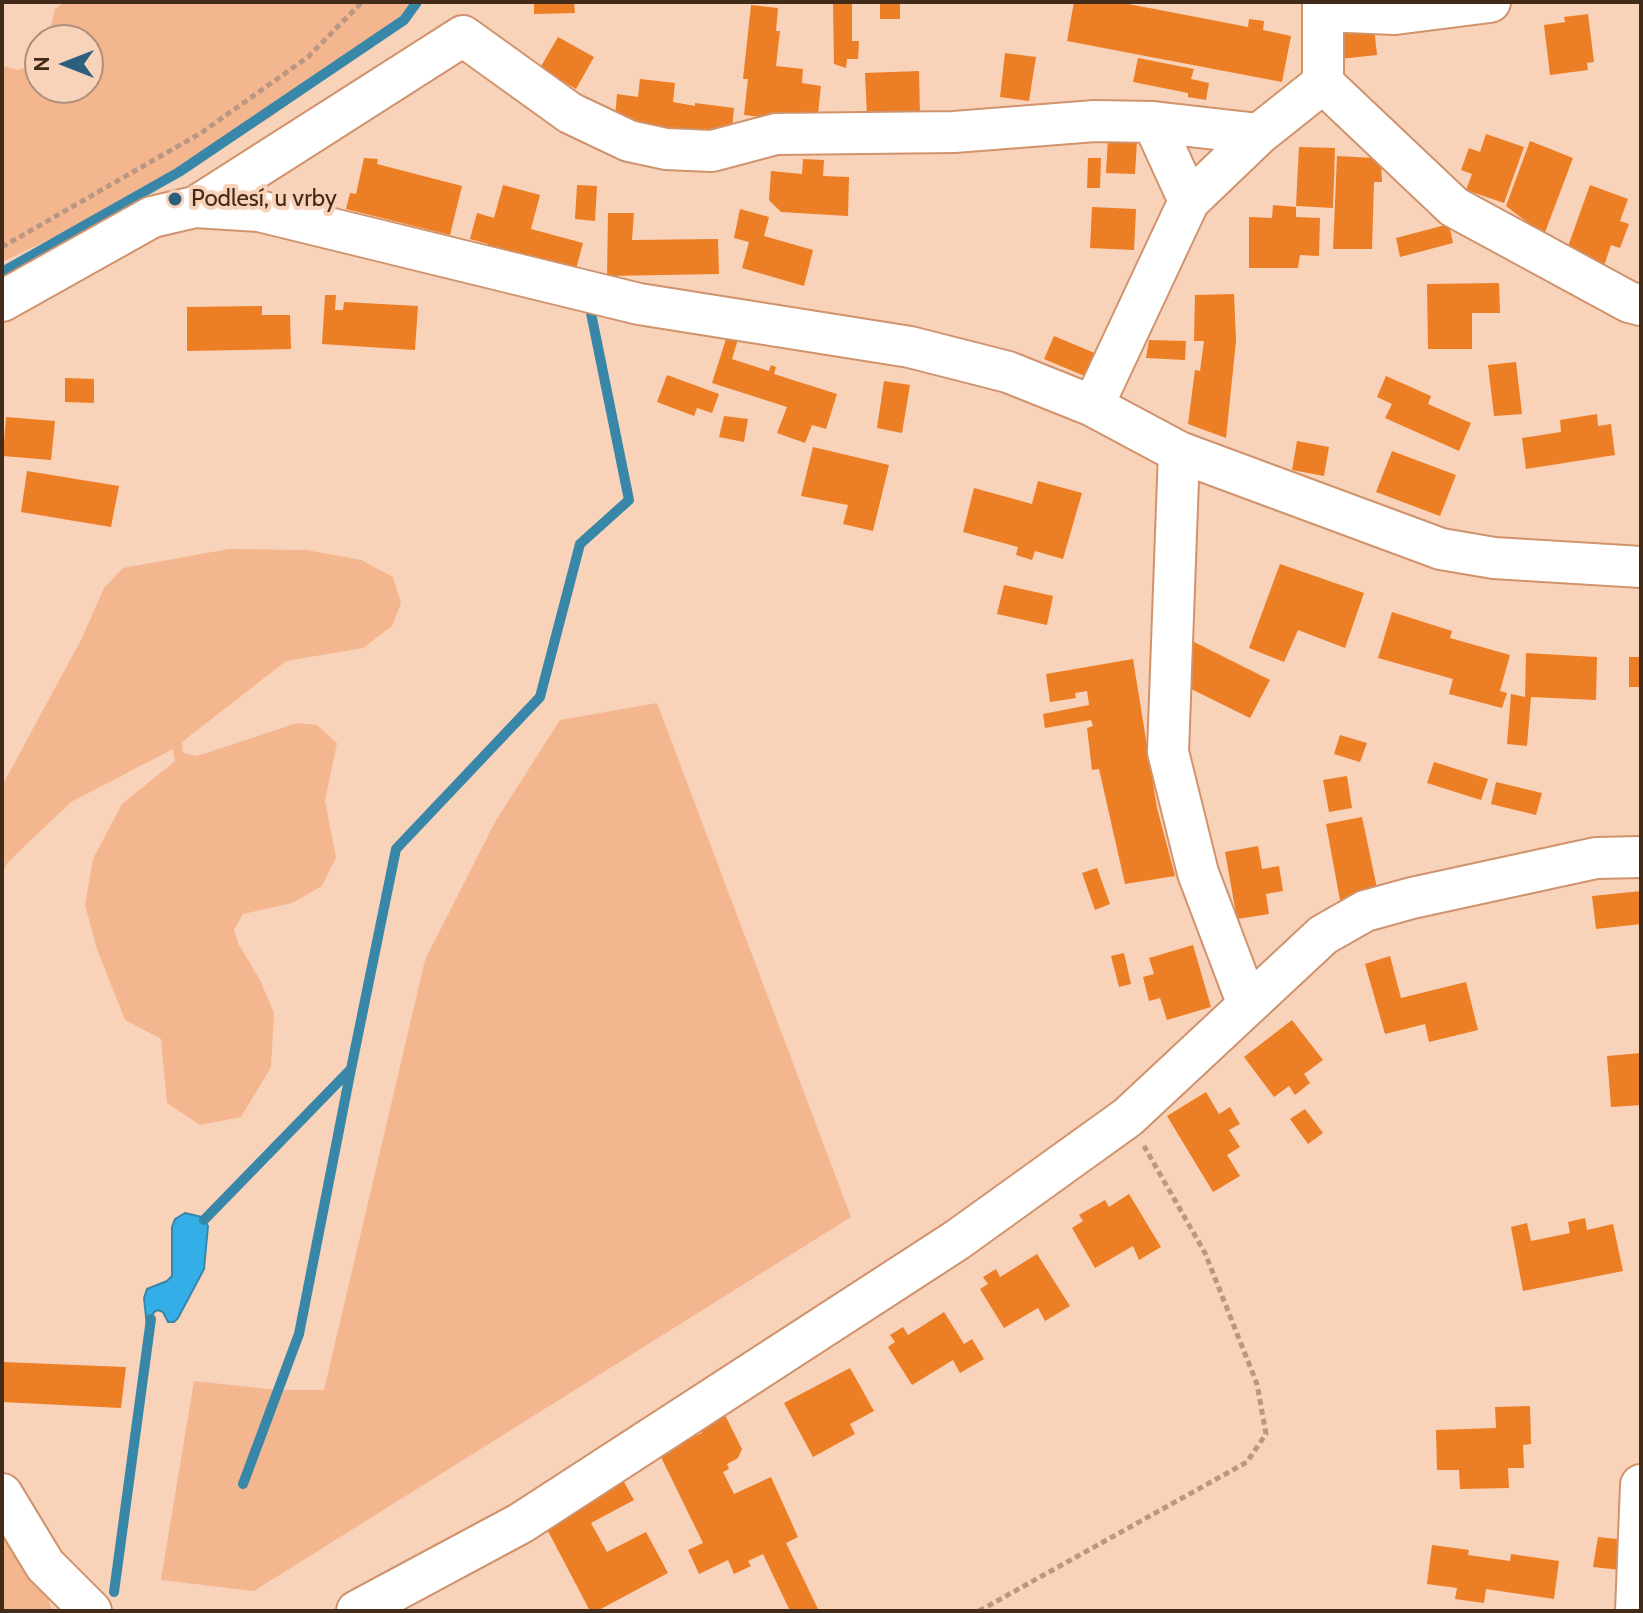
<!DOCTYPE html>
<html>
<head>
<meta charset="utf-8">
<style>
	body { margin:0 }
	#map { position:relative; width:1643px; height:1613px; overflow:hidden; background:#f9d2ba; font-family:Cabin,sans-serif }
	canvas { display:block }
	.frame { position:absolute; inset:0; border:4px solid #432b1a; pointer-events:none }
	.north { position:absolute; left:24px; top:24px; width:80px; height:80px; box-sizing:border-box; background:#f9d2ba; border:2px solid #b08f7a; border-radius:50%; rotate:270deg; font-size:22px; font-weight:700; line-height:32px; text-align:center; color:#432b1a }
	.north::after { content:''; display:block; margin:auto; width:28px; height:36px; background:#2a607b; clip-path:polygon(50% 0,100% 100%,50% 72%,0 100%) }
</style>
</head>
<body>
<div id="map">
<canvas width="1643" height="1613"></canvas>
<div class="frame"></div>
<div class="north">N</div>
</div>
<script>
const ctx = document.querySelector('canvas').getContext('2d');
ctx.lineJoin = 'round';
function paint(path, color) { ctx.fillStyle = color; ctx.fill(path, 'evenodd'); }
const poly = rows => new Path2D(rows.map(r => 'M' + r).join(''));
function stroke(path, color, width, dash) { ctx.strokeStyle = color; ctx.lineWidth = width; ctx.lineCap = dash ? 'butt' : 'round'; ctx.setLineDash(dash || []); ctx.stroke(path); }
function drawText(font, color, halo, rows, align = 'center') {
  ctx.font = font + ' Cabin,sans-serif'; ctx.lineWidth = 8; ctx.setLineDash([]); ctx.textBaseline = 'middle'; ctx.strokeStyle = halo; ctx.fillStyle = color; for (const [text, x, y, turn = 0] of rows) {
    ctx.save(); ctx.translate(x, y); ctx.rotate((+turn || 0) * Math.PI / 180); ctx.textAlign = isNaN(turn) ? turn : align; if (halo) ctx.strokeText(text, 0, 0); ctx.fillText(text, 0, 0); ctx.restore();
  }
}
const green = poly([
	[65,2,421,2,410,18,367,40,334,72,265,121,106,212,2,262,2,66,18,70,35,64,40,55,40,88,88,88,88,40,48,40,55,9],
	[229,549,306,550,361,560,393,577,401,603,392,626,363,648,286,661,182,742,183,753,197,756,297,723,317,725,337,743,325,801,336,857,322,886,292,903,243,914,234,930,239,945,260,980,274,1013,271,1067,241,1117,200,1125,167,1103,161,1039,125,1020,97,949,85,905,93,859,122,804,175,761,173,749,71,802,8,862,2,873,2,786,81,640,104,588,123,568],
	[657,703,851,1217,254,1591,161,1580,194,1381,277,1390,324,1390,425,960,495,822,560,720],
	[2,1525,44,1585,52,1611,2,1611]
]);
const water = poly([
	[185,1213,202,1217,208,1226,204,1269,178,1318,174,1322,168,1322,163,1312,158,1310,154,1312,147,1326,144,1298,147,1289,167,1281,172,1276,172,1227,175,1219,185,1213]
]);
const stream = poly([
	[2,272,179,172,404,20,417,2],
	[204,1220,351,1069,396,849,540,697,580,544,629,500,591,313],
	[243,1484,299,1334,351,1069],
	[114,1592,151,1319]
]);
const building = poly([
	[534,2,574,2,575,13,534,14],
	[833,2,852,2,852,41,859,41,858,59,847,59,846,68,834,64],
	[880,2,900,2,900,19,880,19],
	[1074,2,1118,2,1248,27,1249,19,1264,21,1263,30,1291,36,1282,82,1067,41],
	[751,5,778,8,776,31,780,31,776,66,803,69,802,83,821,86,817,123,744,115,748,79,743,79],
	[1588,14,1594,62,1587,63,1588,70,1550,75,1544,25,1565,22,1564,17],
	[1374,27,1377,55,1340,59,1337,31],
	[558,37,594,57,576,89,540,68],
	[1005,53,1036,57,1029,101,1000,97],
	[1138,58,1194,69,1191,79,1209,83,1206,100,1188,97,1188,93,1133,82],
	[919,71,920,115,867,117,865,73],
	[640,79,675,83,673,102,695,106,695,103,734,108,731,140,662,132,615,118,617,94,638,97],
	[1486,134,1524,147,1504,203,1466,190,1472,174,1461,170,1469,148,1480,152],
	[1108,138,1137,140,1135,174,1106,173],
	[1530,141,1573,158,1544,235,1506,206],
	[1299,147,1335,148,1333,208,1296,206],
	[1337,156,1373,158,1381,162,1382,182,1374,182,1372,249,1333,249],
	[364,158,378,159,377,164,462,186,450,235,346,209,350,193,356,194],
	[1088,158,1101,158,1100,188,1087,188],
	[803,159,824,160,823,176,849,177,848,216,781,212,769,200,771,171,802,174],
	[503,185,540,195,531,229,583,243,575,273,487,250,488,244,470,239,477,213,494,218],
	[577,185,597,186,595,221,575,219],
	[1590,185,1628,199,1620,221,1629,224,1620,248,1611,245,1604,266,1566,252],
	[1273,205,1296,207,1296,217,1320,218,1319,256,1300,255,1298,268,1249,268,1249,217,1272,218],
	[1092,207,1136,209,1134,250,1090,248],
	[740,209,769,217,764,236,813,250,804,286,742,268,749,242,734,238],
	[608,213,634,213,632,240,718,239,719,274,607,276],
	[1449,224,1453,243,1400,257,1396,238],
	[1499,283,1500,313,1472,313,1472,349,1428,349,1427,284],
	[1234,294,1236,341,1226,438,1188,424,1195,370,1200,371,1204,341,1194,341,1195,295],
	[325,295,336,295,335,310,343,310,344,302,418,306,415,350,322,344],
	[262,306,262,315,290,315,291,349,187,351,187,307],
	[728,333,739,336,732,359,769,371,771,365,776,367,774,374,837,394,826,429,812,425,805,443,777,433,787,407,712,383],
	[1054,336,1097,354,1087,377,1044,359],
	[1149,340,1186,341,1185,360,1146,358],
	[1516,362,1522,414,1494,416,1488,365],
	[667,375,719,394,712,413,697,408,694,416,657,402],
	[1386,376,1431,396,1428,404,1471,423,1459,451,1385,418,1392,404,1377,397],
	[65,378,94,379,94,403,65,402],
	[884,381,910,385,902,433,877,428],
	[1597,414,1598,426,1611,424,1615,455,1526,469,1522,438,1561,432,1560,420],
	[724,416,748,419,744,442,719,437],
	[6,417,55,421,51,460,3,456],
	[1297,441,1329,447,1324,476,1292,470],
	[813,447,889,465,873,531,843,524,848,505,801,496],
	[1392,451,1456,475,1440,516,1376,492],
	[27,471,119,486,111,527,21,512],
	[1038,481,1082,493,1063,559,1035,551,1032,560,1016,555,1018,547,963,532,974,488,1032,504],
	[1280,564,1364,593,1345,648,1298,630,1284,662,1249,648],
	[1004,585,1053,596,1047,625,997,614],
	[1392,612,1452,631,1450,638,1510,655,1500,691,1507,693,1502,708,1449,694,1453,679,1378,658],
	[1186,638,1270,680,1250,718,1189,688],
	[1526,653,1597,657,1596,700,1531,697,1527,746,1507,744,1511,694,1525,697],
	[1629,657,1641,657,1641,687,1629,687],
	[1133,659,1157,808,1175,876,1125,884,1099,769,1092,770,1087,728,1093,726,1091,720,1045,728,1043,714,1089,705,1087,691,1075,693,1076,698,1050,702,1046,674],
	[1340,735,1367,743,1360,762,1334,754],
	[1434,762,1488,779,1481,800,1427,783],
	[1347,776,1352,808,1329,812,1323,780],
	[1496,782,1542,793,1536,815,1491,804],
	[1362,817,1378,893,1340,900,1326,824],
	[1258,846,1262,869,1279,866,1283,891,1266,894,1269,914,1237,919,1225,852],
	[1097,868,1110,904,1095,910,1082,873],
	[1641,891,1641,924,1596,929,1592,896],
	[1193,945,1211,1007,1167,1020,1160,998,1149,1001,1143,977,1154,974,1149,958],
	[1124,953,1131,984,1119,987,1111,956],
	[1390,956,1401,998,1466,982,1478,1030,1429,1042,1425,1024,1385,1034,1365,964],
	[1292,1020,1323,1060,1304,1074,1310,1083,1295,1095,1289,1086,1274,1097,1244,1057],
	[1641,1053,1641,1105,1611,1107,1607,1056],
	[1206,1092,1219,1114,1230,1107,1240,1124,1229,1130,1240,1147,1227,1155,1240,1176,1213,1192,1167,1116],
	[1305,1109,1323,1133,1308,1144,1290,1119],
	[1129,1194,1161,1247,1139,1260,1133,1246,1095,1268,1072,1228,1083,1221,1079,1215,1105,1200,1109,1207],
	[1585,1218,1587,1230,1613,1224,1623,1271,1523,1291,1511,1227,1527,1223,1531,1241,1570,1233,1568,1222],
	[1037,1254,1070,1306,1045,1321,1038,1308,1004,1328,980,1289,988,1284,983,1277,996,1269,1000,1277],
	[944,1312,964,1344,972,1339,984,1359,960,1373,953,1360,912,1385,888,1347,895,1342,890,1335,903,1327,908,1335],
	[2,1362,126,1367,121,1408,2,1402],
	[850,1368,874,1411,850,1424,855,1434,813,1457,784,1403],
	[1530,1406,1531,1444,1523,1445,1524,1468,1508,1468,1509,1488,1460,1489,1459,1470,1437,1470,1436,1430,1496,1428,1495,1407],
	[722,1409,742,1449,738,1458,727,1464,729,1469,723,1472,734,1494,771,1477,798,1537,786,1543,819,1611,790,1611,763,1554,748,1561,751,1566,734,1574,728,1560,699,1574,688,1550,703,1543,659,1453,702,1433,698,1424],
	[619,1473,634,1500,591,1523,607,1552,646,1532,668,1573,597,1611,590,1611,540,1516],
	[1598,1537,1625,1540,1620,1570,1593,1567],
	[1432,1545,1469,1550,1468,1555,1510,1561,1511,1554,1559,1561,1554,1599,1486,1589,1484,1603,1455,1599,1457,1588,1427,1584]
]);
const path = poly([
	[2,247,201,133,308,57,362,2],
	[979,1611,1247,1462,1266,1434,1257,1384,1205,1253,1144,1146]
]);
const minor = poly([
	[1323,2,1323,83,1454,207,1629,302,1641,305],
	[1324,11,1395,14,1490,2],
	[1153,122,1189,201],
	[195,207,463,36,570,113,629,141,666,149,712,151,776,134,954,132,1095,121,1153,122,1259,134],
	[2,301,152,217,195,207,259,211,639,304,910,347,1008,372,1093,406,1179,452,1441,549,1494,558,1641,567],
	[1093,406,1189,201,1259,134,1323,83],
	[1179,452,1168,752,1198,873,1248,1005],
	[2,1494,45,1565,91,1611],
	[357,1611,521,1523,957,1240,1128,1117,1323,935,1365,911,1412,898,1596,858,1641,857],
	[1636,1611,1641,1485]
]);
const markers = [
	[175,199,8,"#2a607b"]
];
const poiNames = [
	["Podlesí, u vrby",191,199]
];
paint(green, '#f4b68f');
paint(water, '#33aee6');
stroke(water, '#3887a9', 2);
stroke(stream, '#3887a9', 10);
paint(building, '#ec7e25');
stroke(minor, '#d0936c', 44);
stroke(path, '#b99782', 5, [6, 4]);
stroke(minor, '#fff', 40);
for (const [x, y, r, color] of markers) { const dot = new Path2D(); dot.arc(x, y, r, 0, 2 * Math.PI); ctx.fillStyle = color; ctx.fill(dot); stroke(dot, '#f9d2ba', 3); }
drawText('24px', '#432b1a', '#f9d2ba', poiNames, 'left');
</script>
</body>
</html>
